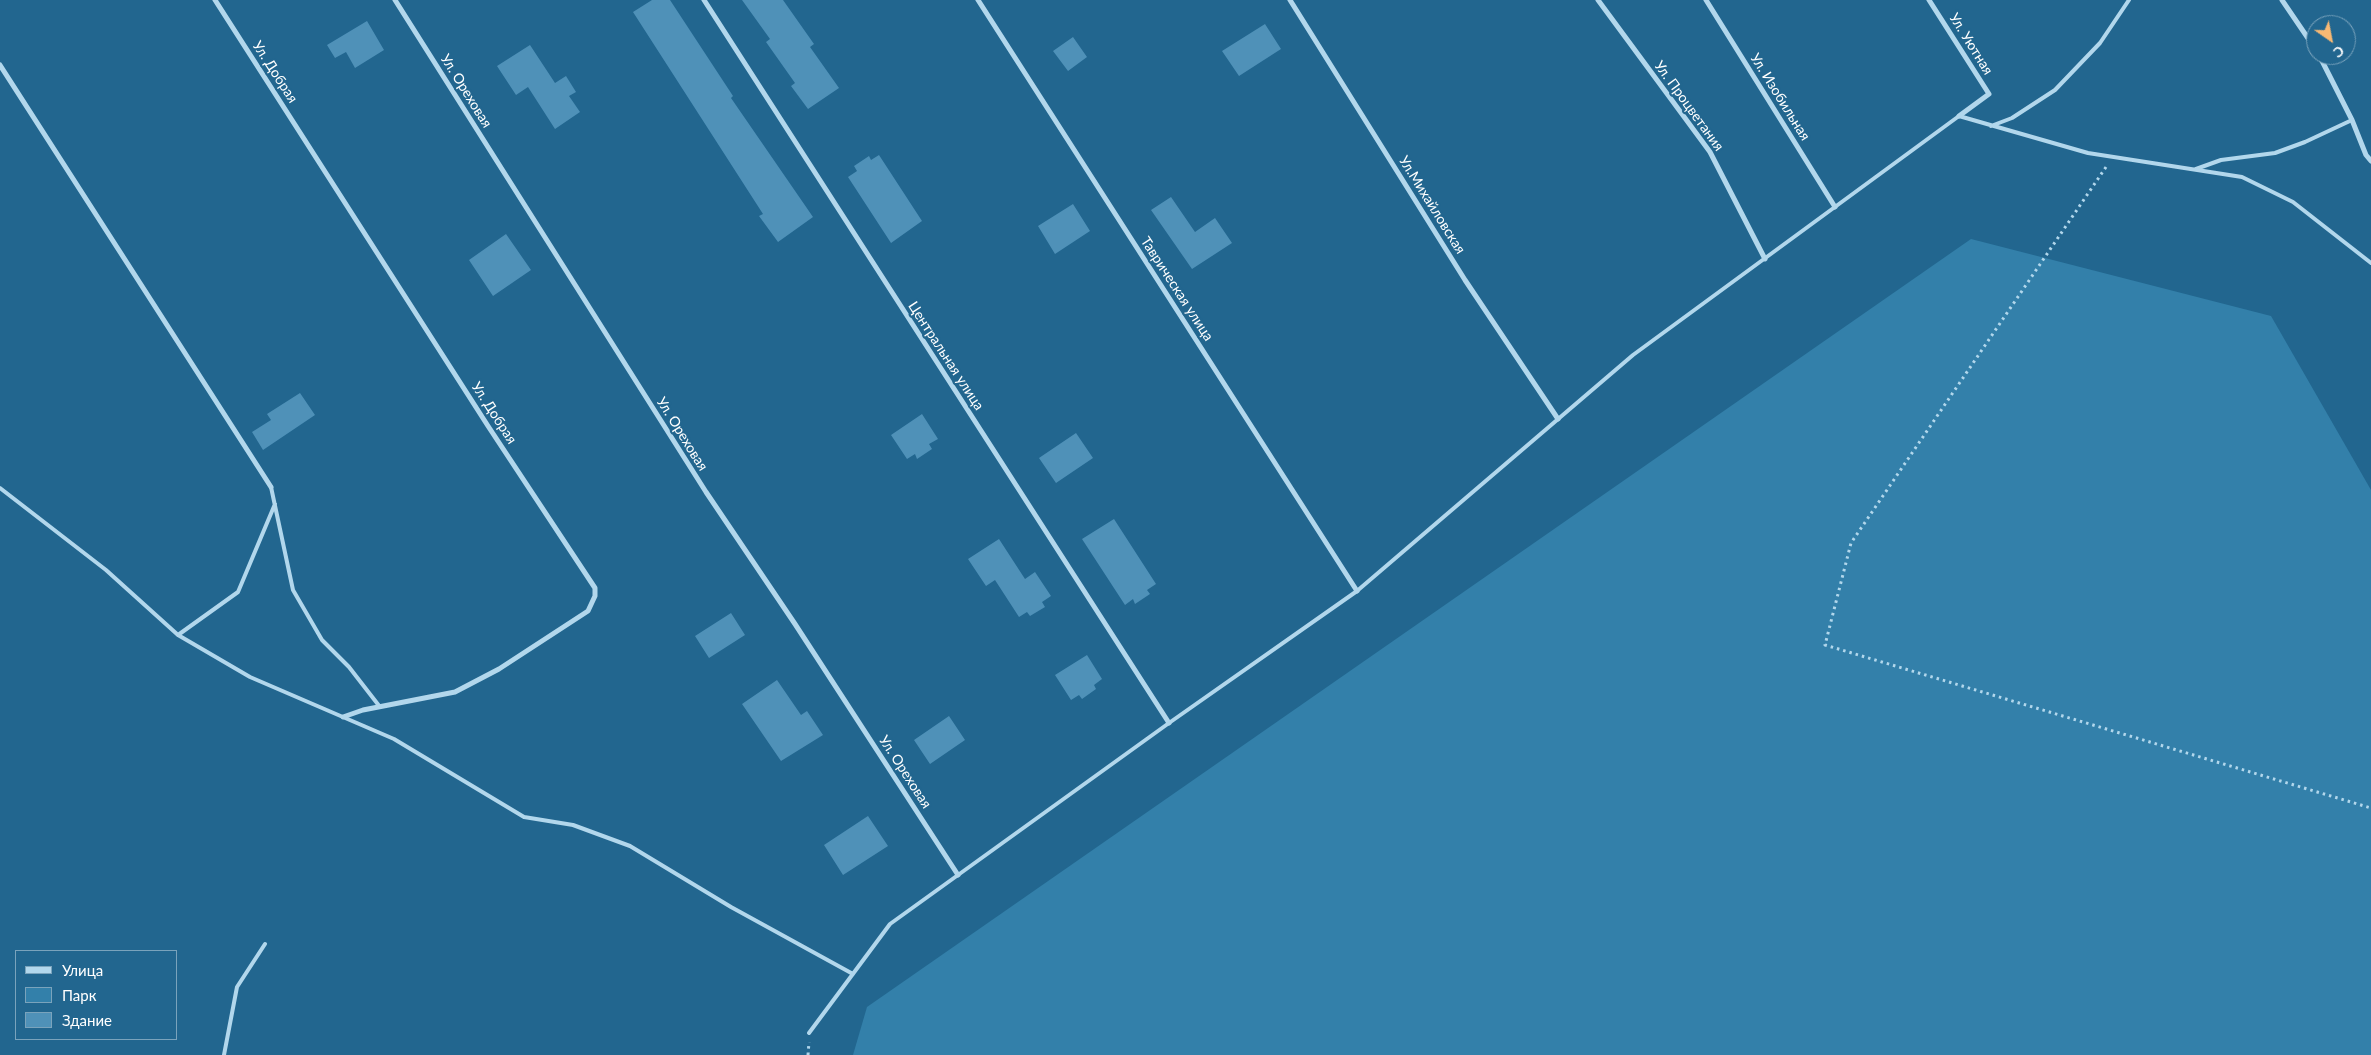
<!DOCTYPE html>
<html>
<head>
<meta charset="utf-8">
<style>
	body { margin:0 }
	#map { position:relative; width:2371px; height:1055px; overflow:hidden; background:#22668f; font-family:Lato,sans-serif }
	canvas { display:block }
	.legend { position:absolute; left:15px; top:950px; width:162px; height:90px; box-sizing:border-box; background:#22668f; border:1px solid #7aa3bc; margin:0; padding:6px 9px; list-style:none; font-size:15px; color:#fff }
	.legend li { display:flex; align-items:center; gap:10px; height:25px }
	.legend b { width:25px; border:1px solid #7aa3bc }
	.north { position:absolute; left:2306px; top:15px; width:50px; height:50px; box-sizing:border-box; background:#22668f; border:1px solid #7aa3bc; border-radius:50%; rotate:147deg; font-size:14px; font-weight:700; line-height:20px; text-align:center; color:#fff }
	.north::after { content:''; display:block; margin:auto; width:18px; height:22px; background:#f8b974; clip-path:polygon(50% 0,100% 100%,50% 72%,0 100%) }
</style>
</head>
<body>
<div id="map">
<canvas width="2371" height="1055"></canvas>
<ul class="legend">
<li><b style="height:6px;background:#b2d7ec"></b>Улица</li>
<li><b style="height:14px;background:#3380aa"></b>Парк</li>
<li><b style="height:14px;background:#4f91b8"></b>Здание</li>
</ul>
<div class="north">С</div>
</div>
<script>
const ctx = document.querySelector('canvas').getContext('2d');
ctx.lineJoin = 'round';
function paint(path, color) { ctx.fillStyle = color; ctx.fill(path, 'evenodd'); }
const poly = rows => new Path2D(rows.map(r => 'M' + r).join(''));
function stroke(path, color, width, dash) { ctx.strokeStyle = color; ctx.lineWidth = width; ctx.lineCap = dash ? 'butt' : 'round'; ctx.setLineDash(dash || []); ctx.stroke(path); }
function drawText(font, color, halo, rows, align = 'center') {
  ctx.font = font + ' Lato,sans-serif'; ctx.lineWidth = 4.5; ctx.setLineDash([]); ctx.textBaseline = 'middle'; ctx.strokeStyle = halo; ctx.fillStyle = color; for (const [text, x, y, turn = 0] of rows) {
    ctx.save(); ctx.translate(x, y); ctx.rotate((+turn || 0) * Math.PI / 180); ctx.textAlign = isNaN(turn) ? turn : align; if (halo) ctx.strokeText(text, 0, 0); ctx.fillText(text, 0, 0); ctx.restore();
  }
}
const green = poly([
	[1971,239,2271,316,2371,490,2371,1055,853,1055,867,1007]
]);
const building = poly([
	[652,0,670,0,733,96,731,98,813,217,778,242,759,216,763,214,633,12],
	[742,0,783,0,814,44,810,47,839,88,808,109,791,86,795,83,766,42,770,39],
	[367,21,384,50,355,68,346,52,335,58,327,45],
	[1265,24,1281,49,1239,76,1222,51],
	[1073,37,1087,57,1068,71,1053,51],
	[530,45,555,83,566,76,576,92,569,96,580,112,555,129,528,87,516,95,497,66],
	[879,155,922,221,891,243,848,177,857,171,854,166,869,156,871,160],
	[1171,197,1195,232,1215,218,1232,243,1192,269,1151,210],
	[1073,204,1090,231,1055,254,1038,226],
	[506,234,531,270,493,296,469,260],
	[300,393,315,415,263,450,252,432,271,420,267,414],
	[922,414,938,439,929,444,932,449,917,459,915,454,907,459,891,435],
	[1076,433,1093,458,1056,483,1039,458],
	[1114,519,1156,584,1147,590,1150,594,1135,604,1133,599,1125,605,1082,539],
	[999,539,1025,579,1035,572,1051,596,1042,602,1045,607,1030,616,1027,612,1019,617,995,580,986,586,968,559],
	[731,613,745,635,709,658,695,636],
	[1087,655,1102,679,1094,685,1096,689,1082,699,1079,695,1071,700,1055,675],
	[777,680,801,715,807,711,823,735,781,761,742,704],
	[949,716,965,740,930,764,914,740],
	[868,816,888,846,843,875,824,845]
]);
const path = poly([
	[2106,167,1851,543,1825,645,2371,808],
	[808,1055,809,1042]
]);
const lane = poly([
	[1991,126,2012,118,2055,90,2100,43,2129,0],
	[2196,169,2221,160,2275,153,2305,142,2352,120],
	[271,487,293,590,322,640,349,667,380,707],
	[0,488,106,570,178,635,250,677,394,739,524,817,573,825,630,846,731,907,853,974],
	[178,635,238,592,275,504],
	[809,1033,890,924,1169,723,1357,591,1633,355,1959,116,2088,153,2242,177,2293,202,2371,263],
	[224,1055,237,987,265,944]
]);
const street = poly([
	[215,0,488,426,595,588,595,596,588,611,499,669,455,692,363,710,343,717],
	[395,0,706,492,795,624,958,875],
	[704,0,1169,723],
	[978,0,1357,591],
	[1290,0,1465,280,1558,419],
	[1598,0,1710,152,1765,259],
	[1706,0,1835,207],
	[1929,0,1989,94,1959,116],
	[2282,0,2316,50],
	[2319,55,2352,120,2366,155,2371,161],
	[0,65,271,487]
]);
const streetNames = [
	["Ул. Уютная",1971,44,58],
	["Ул. Добрая",275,72,57],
	["Ул. Ореховая",466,91,58],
	["Ул. Изобильная",1780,97,58],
	["Ул. Процветания",1689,106,54],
	["Ул.Михайловская",1432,205,58],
	["Таврическая улица",1177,289,57],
	["Центральная улица",946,356,57],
	["Ул. Добрая",494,413,57],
	["Ул. Ореховая",682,434,58],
	["Ул. Ореховая",905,772,57]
];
paint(green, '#3380aa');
paint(building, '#4f91b8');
stroke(path, '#b2d7ec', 3, [2.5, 4]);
stroke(lane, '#b2d7ec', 4);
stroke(street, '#b2d7ec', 5);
drawText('14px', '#fff', '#22668f', streetNames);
</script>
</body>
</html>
